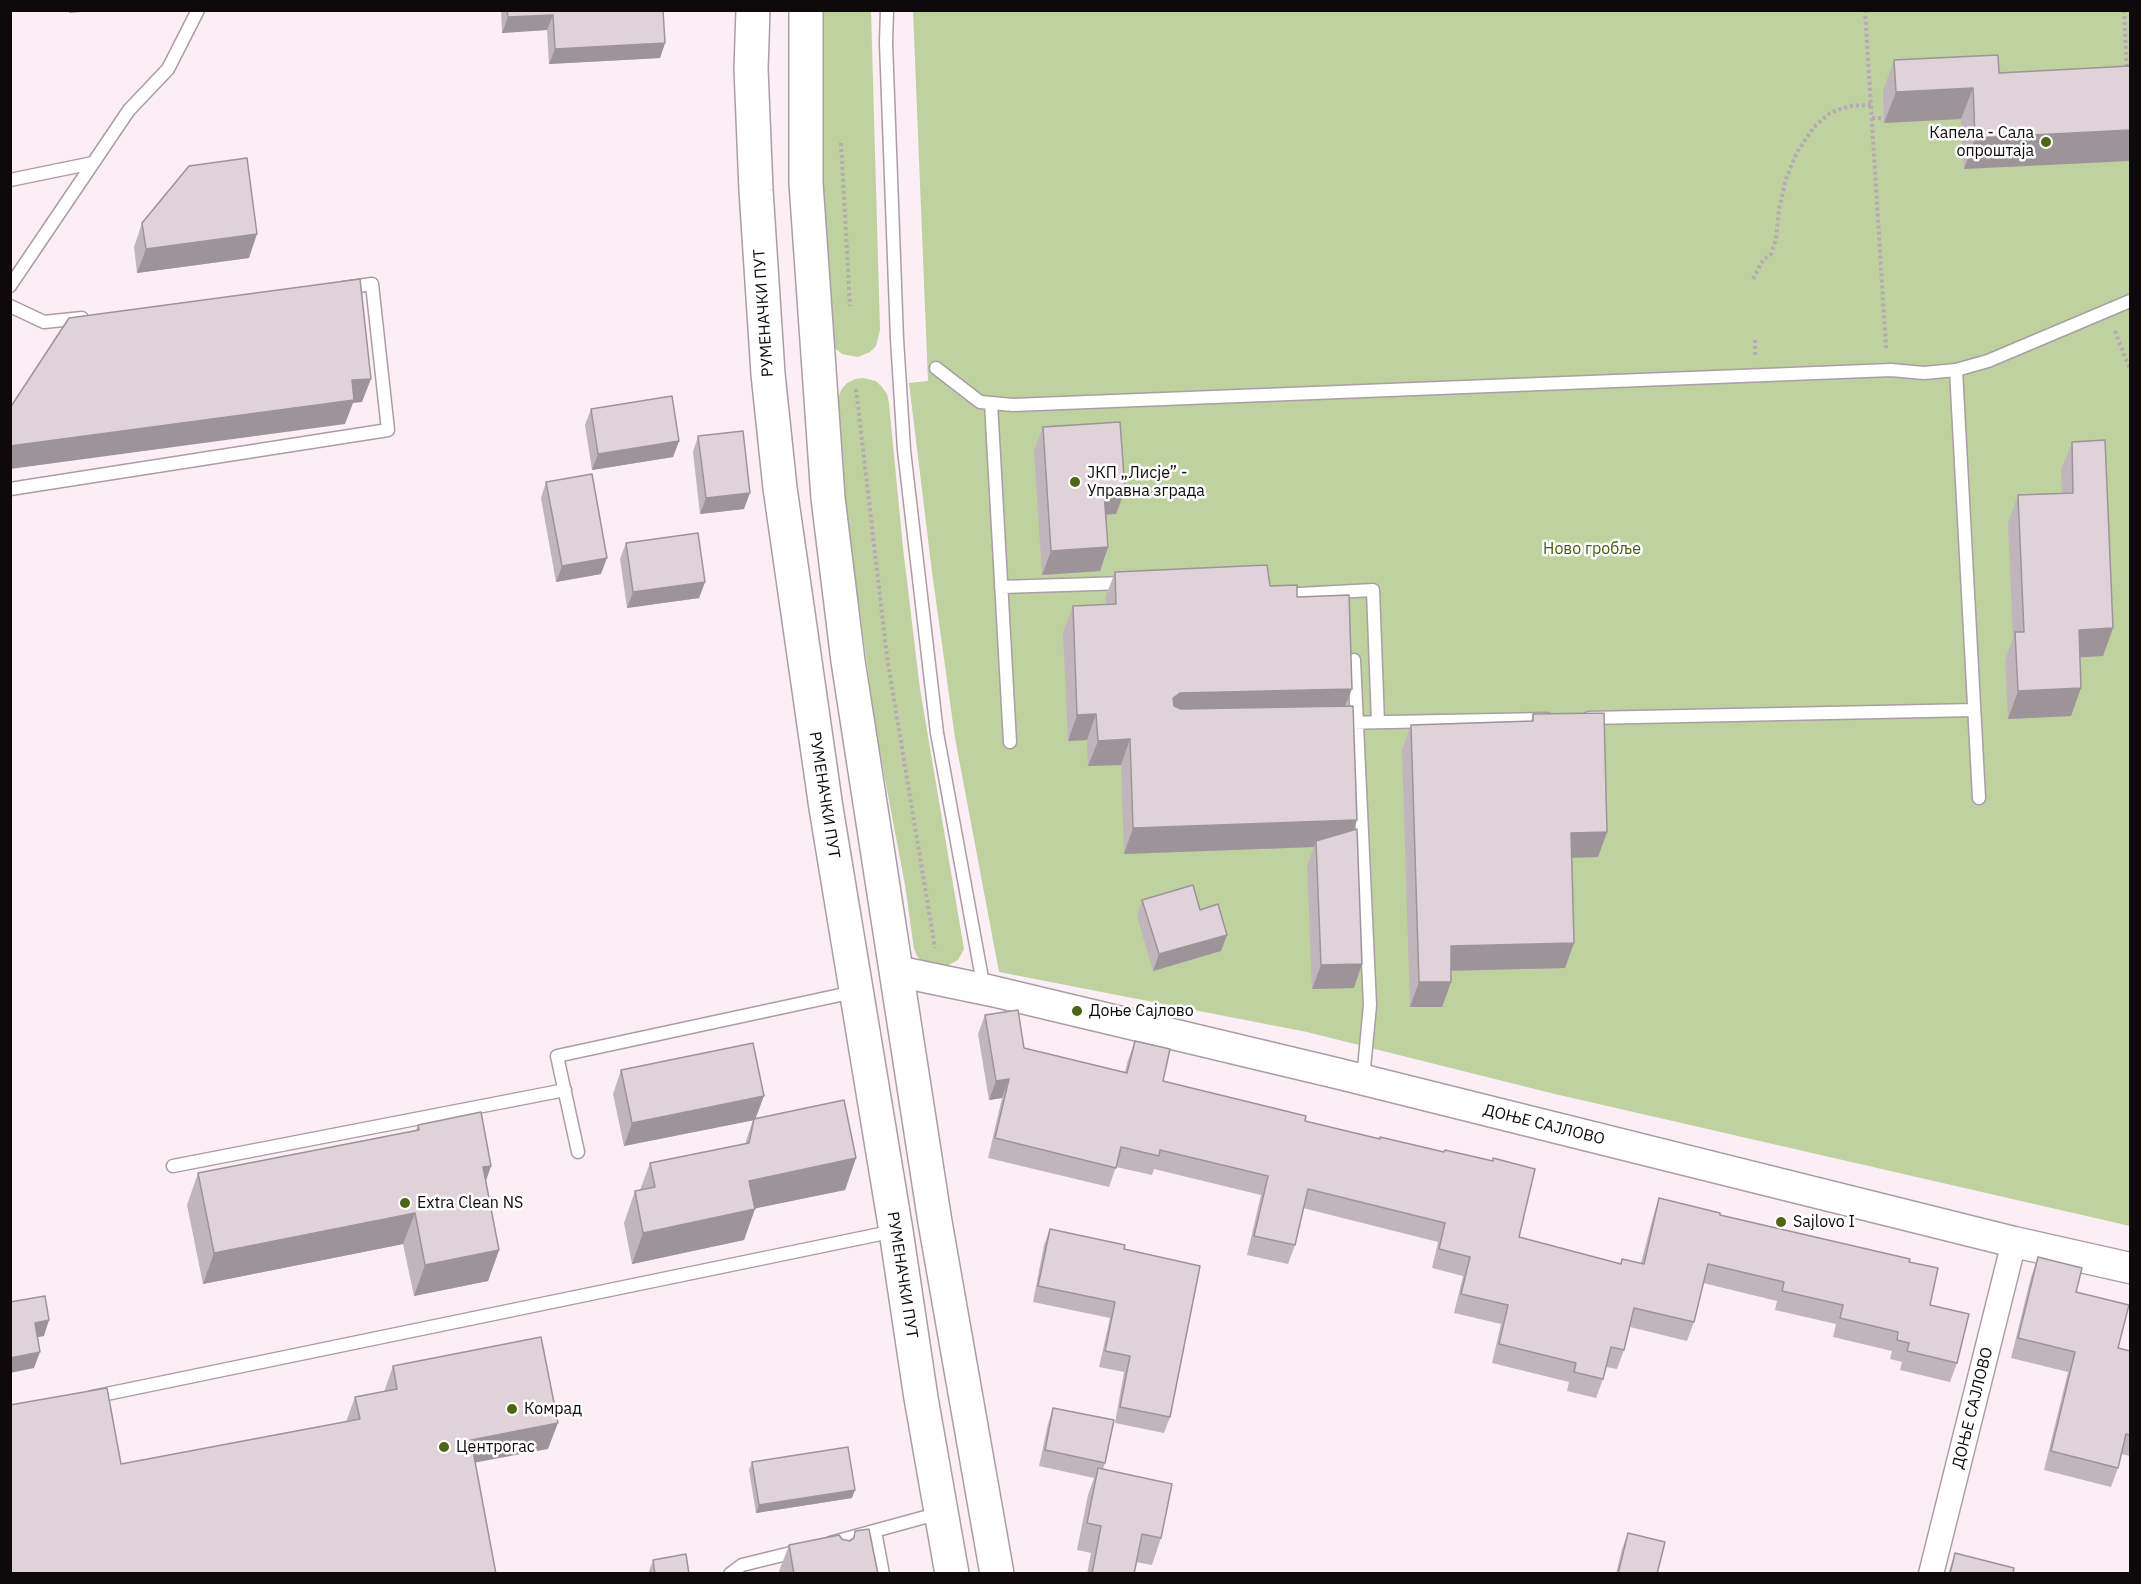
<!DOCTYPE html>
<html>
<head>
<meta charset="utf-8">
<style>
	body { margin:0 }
	#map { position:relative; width:2141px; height:1584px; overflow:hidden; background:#fbeff5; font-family:"IBM Plex Sans",sans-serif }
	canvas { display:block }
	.frame { position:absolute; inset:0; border:12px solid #0e0a0c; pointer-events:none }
</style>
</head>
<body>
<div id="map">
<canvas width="2141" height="1584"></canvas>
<div class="frame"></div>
</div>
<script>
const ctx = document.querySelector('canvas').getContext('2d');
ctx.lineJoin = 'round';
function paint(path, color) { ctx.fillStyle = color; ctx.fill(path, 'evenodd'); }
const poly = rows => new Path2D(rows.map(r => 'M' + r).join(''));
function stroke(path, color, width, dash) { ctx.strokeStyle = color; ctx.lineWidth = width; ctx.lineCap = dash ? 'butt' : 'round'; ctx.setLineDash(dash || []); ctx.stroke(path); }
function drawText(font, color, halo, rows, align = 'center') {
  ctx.font = font + ' "IBM Plex Sans",sans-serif'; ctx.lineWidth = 5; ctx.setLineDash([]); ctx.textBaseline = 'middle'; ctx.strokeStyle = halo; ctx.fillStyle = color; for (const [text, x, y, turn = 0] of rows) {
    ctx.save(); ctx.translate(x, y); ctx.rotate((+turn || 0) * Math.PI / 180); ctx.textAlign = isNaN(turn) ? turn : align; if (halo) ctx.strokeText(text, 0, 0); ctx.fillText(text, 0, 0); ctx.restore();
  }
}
const green = poly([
	[822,11,871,11,880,330,876,346,870,352,858,357,842,354,836,349,831,342,824,205],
	[913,11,2130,11,2130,1226,1555,1094,1307,1032,999,972,955,738,932,572,909,383,928,381],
	[863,378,876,381,882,387,887,394,889,403,903,548,920,689,964,949,958,960,943,968,923,963,917,956,914,949,905,885,877,737,844,497,838,398,841,390,847,383,855,379]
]);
const path = poly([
	[1865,10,1886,348],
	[2124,10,2127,70],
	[1872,118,1884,118],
	[841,143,850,306],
	[1753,279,1763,260,1771,254,1776,239,1779,209,1786,179,1797,152,1814,127,1830,113,1840,109,1850,106,1871,105],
	[2115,331,2130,370],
	[1755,340,1755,355],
	[856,389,887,657,935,948]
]);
const service = poly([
	[887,10,886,43,897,339,904,450,937,733,984,989],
	[10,180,93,163],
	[10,286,129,110,168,69,198,10],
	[10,306,44,322,82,318],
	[936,368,980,402,1013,405,1891,370,1924,373,1956,370,1988,361,2130,301],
	[1956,370,1979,798],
	[991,403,1010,742],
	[10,489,388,430,372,284,344,288],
	[1001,587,1125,583],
	[1281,595,1373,590,1378,722],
	[1354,660,1370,1005,1363,1079],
	[1589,718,1974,710],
	[1337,723,1547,719],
	[578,1152,557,1056,854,992],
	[173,1166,565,1090],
	[92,1397,895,1231],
	[875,1531,883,1574],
	[831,1546,830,1543,940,1513],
	[730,1574,742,1565,799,1551]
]);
const minor = poly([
	[1931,1574,2014,1242]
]);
const tertiary = poly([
	[896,971,992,991,1340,1074,2014,1242,2130,1268]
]);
const secondary = poly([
	[753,10,751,69,756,190,768,374,780,488,826,808,896,1231,921,1398,952,1574],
	[806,10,806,183,828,498,848,661,935,1222,997,1574]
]);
const wall = poly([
	[501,10,663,10,665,43,660,58,549,64,547,30,502,33],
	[1894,60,1999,73,1964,169,1961,119,1884,123,1883,91],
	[142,223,249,258,137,273,134,247],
	[591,409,679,441,673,457,592,470,585,425],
	[1043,427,1116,514,1106,515,1108,547,1100,571,1042,575,1034,451],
	[698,436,744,509,700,514,693,452],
	[2072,442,2113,628,2103,656,2080,657,2071,716,2008,719,2005,660,2013,639,2008,523,2018,495,2062,493,2061,470],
	[546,482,601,574,556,582,541,498],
	[626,543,705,582,699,598,627,608,620,559],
	[1115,572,1270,586,1297,597,1346,706,1354,830,1354,988,1312,989,1307,865,1314,847,1124,854,1121,765,1088,766,1087,740,1068,741,1063,632,1073,606,1106,604,1105,598],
	[1533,714,1607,832,1598,857,1572,858,1565,968,1451,971,1451,982,1442,1007,1410,1007,1402,750,1411,725,1531,721],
	[1142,900,1200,910,1227,935,1221,951,1153,971,1137,916],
	[985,1015,1024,1048,1125,1072,1128,1060,1135,1041,1163,1081,1305,1121,1519,1237,1620,1264,1622,1259,1641,1263,1653,1217,1659,1198,1720,1215,1909,1262,1957,1363,1950,1382,1900,1370,1902,1362,1890,1359,1892,1351,1833,1337,1836,1324,1775,1310,1777,1301,1703,1283,1694,1322,1687,1341,1630,1327,1624,1350,1617,1369,1606,1367,1603,1379,1596,1398,1567,1391,1569,1382,1492,1363,1501,1324,1454,1313,1463,1276,1432,1268,1438,1242,1303,1208,1295,1245,1288,1264,1247,1255,1261,1195,1154,1169,1152,1175,1116,1167,1109,1187,988,1158,1002,1098,989,1100,978,1034],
	[621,1070,756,1118,856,1158,845,1190,755,1208,744,1240,632,1264,624,1223,635,1191,640,1190,650,1163,745,1144,753,1120,624,1146,613,1094],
	[418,1125,491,1166,486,1181,499,1250,488,1281,414,1296,403,1244,203,1284,187,1205,198,1173,416,1130],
	[1050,1229,1124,1249,1170,1417,1164,1433,1115,1423,1124,1372,1099,1367,1110,1318,1033,1302,1044,1245],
	[2038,1257,2076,1292,2118,1348,2130,1351,2130,1456,2121,1454,2118,1468,2111,1487,2044,1470,2068,1372,2011,1358,2031,1277],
	[393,1366,548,1449,121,1464,346,1422,355,1397,384,1392],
	[1053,1408,1105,1463,1103,1469,1161,1538,1152,1565,1136,1562,1134,1574,1087,1574,1091,1553,1077,1550,1088,1495,1094,1478,1039,1466,1048,1424],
	[752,1462,852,1498,756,1513,749,1470],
	[855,1531,878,1574,778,1574,789,1545,849,1541,853,1539],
	[1628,1533,1657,1574,1616,1574,1622,1549],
	[1955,1553,2013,1574,1948,1574],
	[653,1560,689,1574,648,1574]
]);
const shadedWall = poly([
	[70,10,103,10,69,13],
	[553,15,547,30,502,33,508,17],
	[665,43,660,58,549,64,555,49],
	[1973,88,1961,119,1884,123,1896,92],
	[2130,130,2130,161,1964,169,1975,138],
	[257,234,249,258,137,273,146,249],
	[371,379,362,402,353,403,345,424,10,469,10,446,352,380],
	[679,441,673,457,592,470,598,454],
	[1125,490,1116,514,1096,515,1104,492],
	[750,493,744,509,700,514,706,498],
	[1108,547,1100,571,1042,575,1051,551],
	[607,558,601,574,556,582,562,566],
	[705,582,699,598,627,608,633,592],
	[2113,628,2103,656,2069,658,2079,630],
	[2081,688,2071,716,2008,719,2018,691],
	[1352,689,1342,715,1164,724,1173,698,1180,693],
	[1096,714,1087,740,1068,741,1077,715],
	[1130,739,1121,765,1088,766,1098,741],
	[1357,820,1348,846,1316,841,1314,847,1124,854,1133,828],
	[1607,832,1598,857,1562,858,1571,833],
	[1227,935,1221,951,1153,971,1159,954],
	[1574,943,1565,968,1441,971,1451,946],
	[1362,964,1354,988,1312,989,1321,965],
	[1419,982,1451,982,1442,1007,1410,1007],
	[1009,1079,1002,1098,989,1100,996,1081],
	[764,1096,755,1120,624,1146,632,1123],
	[856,1158,845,1190,738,1212,749,1181],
	[491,1166,480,1197,483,1167],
	[755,1209,744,1240,632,1264,643,1233],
	[415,1213,403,1244,203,1284,214,1253],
	[499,1250,488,1281,414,1296,425,1265],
	[49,1320,44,1336,29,1339,35,1323],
	[40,1352,34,1368,10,1373,10,1358],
	[558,1423,548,1449,462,1465,471,1440],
	[855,1490,852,1498,756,1513,759,1505]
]);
const building = poly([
	[507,10,663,10,665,43,555,49,553,15,508,17,507,10],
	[1998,55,1999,73,2130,66,2130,130,1975,138,1973,88,1896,92,1894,60,1998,55],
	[247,158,257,234,146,249,142,223,189,166,247,158],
	[360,279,371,379,352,380,354,400,10,446,10,408,69,318,360,279],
	[672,396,679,441,598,454,591,409,672,396],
	[1120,422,1125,490,1104,492,1108,547,1051,551,1043,427,1120,422],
	[743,431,750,493,706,498,698,436,743,431],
	[2105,440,2113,628,2079,630,2081,688,2018,691,2015,632,2024,632,2018,495,2073,493,2072,442,2105,440],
	[592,474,607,558,562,566,546,482,592,474],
	[698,533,705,582,633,592,626,543,698,533],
	[1267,565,1270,586,1297,585,1297,597,1349,595,1352,689,1180,693,1173,698,1174,706,1181,709,1353,706,1357,820,1133,828,1130,739,1098,741,1096,714,1077,715,1073,606,1116,604,1115,572,1267,565],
	[1604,713,1607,832,1571,833,1574,943,1451,946,1451,982,1419,982,1411,725,1533,721,1533,714,1604,713],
	[1357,829,1362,964,1321,965,1316,841,1357,829],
	[1193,885,1200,910,1218,904,1227,935,1159,954,1142,900,1193,885],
	[1018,1010,1024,1048,1127,1073,1135,1041,1170,1049,1163,1081,1306,1116,1305,1121,1380,1139,1380,1137,1444,1152,1445,1150,1493,1161,1493,1158,1535,1169,1519,1237,1621,1264,1622,1259,1644,1264,1659,1198,1720,1213,1720,1215,1910,1259,1909,1262,1938,1268,1930,1305,1969,1314,1957,1363,1907,1351,1909,1343,1897,1340,1898,1332,1840,1318,1843,1305,1782,1291,1784,1282,1708,1264,1694,1322,1634,1308,1624,1350,1611,1347,1603,1379,1574,1372,1576,1363,1499,1344,1508,1305,1461,1294,1470,1257,1439,1249,1445,1223,1308,1189,1295,1245,1254,1236,1268,1176,1160,1150,1159,1156,1121,1147,1116,1168,995,1138,1009,1079,996,1081,985,1015,1018,1010],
	[753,1043,764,1096,632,1123,621,1070,753,1043],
	[844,1100,856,1158,749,1181,755,1209,643,1233,635,1191,655,1187,650,1163,749,1143,754,1119,844,1100],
	[481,1112,491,1166,483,1167,499,1250,425,1265,415,1213,214,1253,198,1173,419,1130,418,1125,481,1112],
	[1050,1229,1125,1245,1124,1249,1200,1266,1170,1417,1120,1407,1130,1356,1105,1351,1115,1302,1038,1286,1050,1229],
	[2038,1257,2082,1268,2076,1292,2129,1305,2118,1348,2130,1351,2130,1435,2126,1434,2118,1468,2051,1451,2075,1352,2018,1338,2038,1257],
	[45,1296,49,1320,35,1323,40,1352,10,1358,10,1302,45,1296],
	[541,1337,558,1423,471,1440,496,1574,10,1574,10,1405,107,1388,121,1464,360,1419,355,1397,397,1389,393,1366,541,1337],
	[1053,1408,1114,1420,1105,1463,1045,1450,1053,1408],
	[848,1447,855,1490,759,1505,752,1462,848,1447],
	[1098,1468,1172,1484,1161,1538,1142,1534,1134,1574,1092,1574,1101,1526,1087,1523,1098,1468],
	[869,1529,878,1574,794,1574,789,1545,839,1535,842,1539,849,1541,854,1538,855,1531,869,1529],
	[1628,1533,1665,1542,1657,1574,1618,1574,1628,1533],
	[1955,1553,2014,1568,2013,1574,1950,1574,1955,1553],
	[686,1554,689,1574,655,1574,653,1560,686,1554]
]);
const markers = [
	[2046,142,6,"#4e6512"],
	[1075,482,6,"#4e6512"],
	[1077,1011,6,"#4e6512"],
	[405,1203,6,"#4e6512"],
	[1781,1222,6,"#4e6512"],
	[512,1409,6,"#4e6512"],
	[444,1447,6,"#4e6512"]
];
const poiNames = [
	["Капела - Сала",2034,133,"right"],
	["опроштаја",2034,151,"right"],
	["ЈКП „Лисје” -",1087,473],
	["Управна зграда",1087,491],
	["Доње Сајлово",1089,1011],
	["Extra Clean NS",417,1203],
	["Sajlovo I",1793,1222],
	["Комрад",524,1409],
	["Центрогас",456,1447]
];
const streetNames = [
	["РУМЕНАЧКИ ПУТ",764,313,-94],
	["РУМЕНАЧКИ ПУТ",824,795,81],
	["ДОЊЕ САЈЛОВО",1544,1125,14],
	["РУМЕНАЧКИ ПУТ",902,1275,81],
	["ДОЊЕ САЈЛОВО",1973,1408,-76]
];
const parkNames = [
	["Ново гробље",1592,549]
];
paint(green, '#bed19e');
stroke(service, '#a99ea4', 15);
stroke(minor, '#a99ea4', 27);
stroke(tertiary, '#a99ea4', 33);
stroke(secondary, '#a99ea4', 36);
stroke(path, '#b4aaaf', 4, [3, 3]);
stroke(service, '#fff', 12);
stroke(minor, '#fff', 24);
stroke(tertiary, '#fff', 30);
stroke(secondary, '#fff', 33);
paint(wall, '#c0b5bb');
paint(shadedWall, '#9c9498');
paint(building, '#dfd3d9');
stroke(building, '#9c9498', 1.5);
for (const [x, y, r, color] of markers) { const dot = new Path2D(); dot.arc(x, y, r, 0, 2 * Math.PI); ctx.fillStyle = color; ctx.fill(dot); stroke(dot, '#fff', 2); }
drawText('16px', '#0e0a0c', '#fff', poiNames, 'left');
drawText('16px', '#0e0a0c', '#fff', streetNames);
drawText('16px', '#475d06', '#fff', parkNames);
</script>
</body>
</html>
